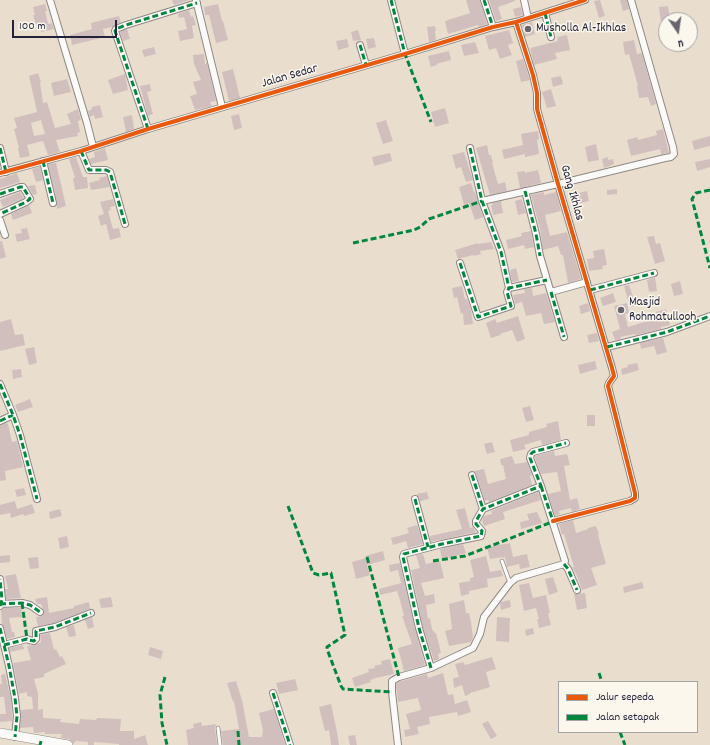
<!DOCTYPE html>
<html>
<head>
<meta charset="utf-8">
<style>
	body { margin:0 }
	#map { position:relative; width:710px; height:745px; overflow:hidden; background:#e9dece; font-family:Dekko,sans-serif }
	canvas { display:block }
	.legend { position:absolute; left:558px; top:681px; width:140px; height:52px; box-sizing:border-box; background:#fbf7ec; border:1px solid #a4a2a5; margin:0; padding:5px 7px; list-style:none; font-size:12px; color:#22223b }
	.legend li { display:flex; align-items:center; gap:8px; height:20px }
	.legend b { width:20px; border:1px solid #a4a2a5 }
	.north { position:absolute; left:658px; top:12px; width:40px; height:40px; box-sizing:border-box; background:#fbf7ec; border:1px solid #a4a2a5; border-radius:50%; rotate:167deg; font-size:11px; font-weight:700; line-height:16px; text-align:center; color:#22223b }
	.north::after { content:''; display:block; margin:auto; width:14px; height:18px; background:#68646e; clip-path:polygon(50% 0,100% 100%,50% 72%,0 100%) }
	.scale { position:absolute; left:12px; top:20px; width:105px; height:18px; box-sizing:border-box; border:2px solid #22223b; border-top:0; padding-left:5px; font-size:12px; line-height:14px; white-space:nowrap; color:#22223b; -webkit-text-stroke:3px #fbf7ec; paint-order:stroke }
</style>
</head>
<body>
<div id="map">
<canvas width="710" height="745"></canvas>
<ul class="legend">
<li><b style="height:5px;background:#e8590c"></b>Jalur sepeda</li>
<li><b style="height:5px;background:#00873e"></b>Jalan setapak</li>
</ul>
<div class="north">U</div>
<div class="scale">100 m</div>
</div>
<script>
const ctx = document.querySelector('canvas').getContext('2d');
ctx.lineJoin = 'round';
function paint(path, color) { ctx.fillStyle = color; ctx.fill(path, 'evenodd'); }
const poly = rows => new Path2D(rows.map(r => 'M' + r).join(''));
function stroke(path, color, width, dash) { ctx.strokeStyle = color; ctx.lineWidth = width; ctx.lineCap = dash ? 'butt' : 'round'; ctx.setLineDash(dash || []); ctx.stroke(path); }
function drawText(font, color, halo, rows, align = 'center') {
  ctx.font = font + ' Dekko,sans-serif'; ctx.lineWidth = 3; ctx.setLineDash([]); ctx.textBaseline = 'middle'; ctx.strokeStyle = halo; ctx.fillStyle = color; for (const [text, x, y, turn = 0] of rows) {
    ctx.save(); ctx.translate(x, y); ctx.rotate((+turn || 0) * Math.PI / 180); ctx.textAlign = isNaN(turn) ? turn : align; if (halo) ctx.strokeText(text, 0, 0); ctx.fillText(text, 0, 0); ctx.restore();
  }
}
const building = poly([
	[172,0,190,0,174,5],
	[466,0,480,0,487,24,479,27,478,25,448,34,445,21,470,13],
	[489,0,515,0,515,1,498,7,502,19,496,21],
	[600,0,605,16,599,18,594,1],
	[620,0,627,0,629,9,623,11],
	[45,4,47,11,45,11,48,24,52,23,54,29,41,32,40,24,36,25,33,15,35,15,33,7],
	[218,4,222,21,223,21,228,40,216,43,209,15,205,15,204,7],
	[668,6,670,20,666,20,666,22,661,23,659,7],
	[521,7,523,15,515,17,513,9],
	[189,10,191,17,193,16,196,25,192,26,194,38,180,41,178,31,187,29,184,17,179,18,178,14],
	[119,16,121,22,112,27,103,29,105,37,72,45,70,35,92,29,91,23],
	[532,22,535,34,525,37,522,25],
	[435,26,436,31,435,31,436,40,429,42,427,27],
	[127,29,130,39,123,41,120,32],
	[358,30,361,40,353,41,351,32],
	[509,30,513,43,508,45,512,55,500,59,496,48,489,50,485,36],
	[567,35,570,50,555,53,557,59,534,65,530,48,558,41,557,37],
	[374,38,376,47,368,49,366,39],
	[347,39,349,47,338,50,336,41],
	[634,40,637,54,642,53,656,104,651,106,648,97,639,98,637,86,638,86,629,54,625,55,623,42],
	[475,42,479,53,464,56,461,45],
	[154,47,156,54,144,57,142,50],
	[449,51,451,60,436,64,437,65,431,67,428,56],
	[204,54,205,64,207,63,216,101,210,102,212,106,195,110,190,96,197,94,193,82,201,80,194,64,193,55],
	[523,59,530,80,521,82,516,61],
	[233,69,240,98,229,101,222,72],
	[38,73,41,82,40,82,43,103,47,102,55,128,71,124,67,114,78,109,81,120,78,121,80,132,77,133,78,136,56,140,60,152,48,155,43,141,27,145,30,156,20,158,18,148,19,148,14,129,17,128,14,118,37,112,29,76],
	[41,120,45,134,34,136,31,123],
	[125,74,128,90,113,94,108,80],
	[561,76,563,84,553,87,551,78],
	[67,79,71,92,54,96,51,83],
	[150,84,151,91,147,92,153,114,148,116,140,86],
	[551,89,556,106,547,108,542,92],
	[100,105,103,117,95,119,94,115,90,117,88,111,92,109,92,107],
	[445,108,449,123,435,127,431,112],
	[239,114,242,128,234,130,231,116],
	[132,115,134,129,126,132,123,117],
	[386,120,393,141,383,144,376,123],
	[663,129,669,153,661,154,660,149,631,156,627,140,637,137,638,140,657,135,656,131],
	[538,131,539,139,537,140,539,154,525,157,525,154,504,159,502,150,523,145,521,134],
	[710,136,710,146,694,150,692,141],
	[596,144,599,160,588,162,585,147],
	[487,145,489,155,491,155,493,163,492,163,498,184,505,182,507,191,490,195,476,148],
	[105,148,108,160,91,164,89,159,95,157,94,152],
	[464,152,473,180,466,182,461,167,456,169,452,155],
	[390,153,392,161,374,166,372,157],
	[76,157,83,177,87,177,88,188,75,190,73,178,75,178,69,159],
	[608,157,608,160,613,159,614,164,604,168,602,159],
	[710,159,710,167,697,171,695,162],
	[56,163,66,206,57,209,57,202,48,164],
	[40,167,43,180,36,182,32,169],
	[538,170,541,183,520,188,517,172,525,171,525,173],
	[17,173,20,182,0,188,0,179],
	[107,176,110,187,91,190,89,183,100,180,99,178],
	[471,183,474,192,475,192,483,217,475,220,469,203,464,205,459,187],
	[35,185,37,194,33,195,28,186],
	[617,189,617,194,607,195,607,190],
	[587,191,589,201,576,204,574,194],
	[20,192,24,198,3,207,0,200],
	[544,192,544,195,556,192,561,211,545,215,550,236,567,232,581,279,568,283,563,255,561,255,558,246,543,250,540,229,531,195],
	[521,197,526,213,518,215,515,201,522,199],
	[113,199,115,206,110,207,111,210,108,211,113,229,119,228,121,237,110,240,106,224,101,226,98,216,104,214,100,202],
	[501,201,503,213,493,215,491,205,493,205,492,203],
	[29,205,32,213,13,220,11,214],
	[27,228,30,239,17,242,15,234,22,233,21,229],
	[531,231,534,247,525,249,524,245,508,249,506,240,522,236,521,233],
	[654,236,656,244,660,243,665,261,655,264,647,237],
	[0,241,2,241,6,257,0,259],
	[491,242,494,249,480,251,481,254,474,256,473,255,458,259,455,250,478,243,478,244],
	[604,249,607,265,602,266,603,269,589,271,587,259,594,258,593,251],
	[516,268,519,281,512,282,510,270],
	[655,277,657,291,649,292,647,280],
	[680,281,683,294,674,296,671,284],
	[629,285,636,305,630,307,624,286],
	[462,286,465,299,467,299,471,310,473,324,464,325,463,313,461,314,457,297,454,298,452,288],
	[532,288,533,296,546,293,555,322,544,324,541,313,526,316,522,302,515,304,513,295,525,293,524,289],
	[613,293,616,302,603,306,600,298],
	[588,303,590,311,581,314,579,306],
	[627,303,629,313,625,314,628,327,657,318,656,312,666,309,670,325,661,327,661,329,636,335,635,334,620,337,621,339,615,340,612,332,620,329,614,306],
	[518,316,525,339,517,342,512,330,500,334,501,335,491,338,486,323,495,319,497,323],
	[11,319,15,335,23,334,25,345,0,351,0,322],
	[597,333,599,341,589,343,587,335],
	[663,338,667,352,657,355,654,346,641,349,640,343],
	[34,347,37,363,29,365,25,349],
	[595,361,597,369,580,374,578,365],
	[637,363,639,370,622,375,621,369,628,367,627,365],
	[21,369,22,377,13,379,12,370],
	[30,399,33,407,18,412,15,405],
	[530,406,534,420,526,422,522,408],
	[587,415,595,415,595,426,587,426],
	[558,421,561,440,542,445,541,440,524,445,526,449,513,452,510,440,529,435,529,432,547,427,546,424],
	[6,423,8,424,12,442,17,441,23,467,5,471,6,480,0,481,0,425],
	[492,442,495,452,487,454,484,444],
	[554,451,555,456,567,454,570,465,564,466,570,500,577,498,580,509,572,512,571,508,559,511,560,514,555,516,548,494,561,491,557,472,541,474,535,458,535,456],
	[512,456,515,464,527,462,532,475,530,476,532,485,489,502,488,500,485,501,476,474,474,471,484,469,488,484,506,479,503,465,501,465,500,459],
	[24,488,26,495,17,497,15,490],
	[427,492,429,499,420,501,417,494],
	[538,492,541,500,503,512,505,519,484,526,482,520,484,516,492,514,491,511],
	[15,501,17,509,32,504,35,513,24,516,23,514,11,518,10,513,0,515,0,505],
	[465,508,470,528,473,527,476,532,431,542,430,536,462,529,456,510],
	[60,509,62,516,50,519,49,512],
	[537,512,542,523,521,529,520,522,529,520,527,514],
	[573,520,576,533,588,529,588,528,596,526,599,534,598,535,606,564,591,568,597,585,582,590,577,576,572,567,574,567,564,534,562,535,559,524],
	[417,525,423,544,408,548,406,541,393,545,391,538,409,533,407,528],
	[67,536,69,547,60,549,58,538],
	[510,543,513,557,527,554,530,567,520,569,519,564,507,567,505,557,503,558,503,557,490,559,487,547],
	[463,544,466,553,442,559,440,549],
	[383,551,385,560,367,565,370,575,356,579,352,562,366,558,365,556],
	[423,554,426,564,440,561,444,578,421,583,425,596,434,594,435,603,426,605,428,619,430,618,432,629,435,633,436,633,441,653,438,654,439,659,434,661,423,627,411,570,420,568,416,555],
	[10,555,10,562,0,563,0,556],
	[486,556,490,572,501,570,503,576,487,579,488,587,469,591,469,594,461,596,459,583,470,581,470,578,474,577,470,560],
	[38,557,39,568,30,569,28,558],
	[400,563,415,629,425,665,404,671,398,648,412,644,402,616,404,616,400,600,397,591,380,595,379,589,401,583,398,570,390,572,389,565],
	[16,574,21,598,6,599,5,589,8,589,5,576],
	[553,577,558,592,549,595,545,579],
	[642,582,644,588,624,593,623,587],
	[529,583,533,598,546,595,550,613,548,613,551,625,539,628,537,619,539,619,536,608,524,611,519,585],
	[585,593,587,608,577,610,574,594],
	[47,597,49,613,74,608,74,606,89,602,90,609,54,623,38,626,36,617,42,616,44,612,41,604,37,604,35,599],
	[111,597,113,607,101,608,99,599],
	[464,600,466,613,469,613,471,622,473,637,471,642,449,646,445,631,452,629,449,604],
	[510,600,511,607,501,610,500,604,501,602],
	[4,608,21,608,22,617,9,618,12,632,14,632,15,637,7,639,4,627,2,624,1,610],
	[92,617,94,627,88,629,85,620],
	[497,617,510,618,509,642,496,641],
	[74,625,76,636,69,637,66,627],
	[533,628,534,634,526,636,525,630],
	[50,633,54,650,56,649,60,657,62,656,66,664,44,674,44,677,34,679,38,693,38,710,43,709,43,718,61,719,60,722,79,724,80,719,96,720,97,718,121,719,120,731,134,731,134,739,145,735,148,745,119,745,119,744,94,742,94,745,88,745,88,742,75,741,75,743,73,743,69,739,61,738,62,734,45,734,45,732,34,733,33,727,20,728,21,710,33,709,32,697,27,696,27,692,19,694,13,663,31,660,27,646,35,645,41,642,40,635],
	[23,645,24,649,10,652,9,648],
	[150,647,163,651,161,659,148,655],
	[492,657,496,669,486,672,490,687,470,693,470,694,465,696,462,685,454,688,453,678,459,677,455,664,463,662,465,665],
	[390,659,394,674,376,678,370,680,371,682,355,687,352,678,369,672,368,669,375,668,374,666,382,664,381,661],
	[3,665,11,699,12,716,12,721,0,722,0,714,6,714,4,697,0,697,0,684,2,684,1,675,5,674],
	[443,673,448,695,453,694,455,704,467,700,471,712,458,716,457,712,429,717,430,724,417,727,419,734,405,737,404,730,410,729,406,714,421,710,418,698,398,702,396,684,401,681,427,674,428,678],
	[295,679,298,690,279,694,276,683],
	[236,681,242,700,249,737,262,737,263,730,259,713,274,709,285,745,223,745,221,731,239,729,234,701,233,702,227,683],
	[331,704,337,732,339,745,331,745,329,730,325,731,319,707],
	[488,721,497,736,491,739,482,724],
	[201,722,202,726,216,724,215,728,217,745,188,745,186,730,194,728,193,724],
	[355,735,357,745,350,745,348,736]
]);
const service = poly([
	[502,561,510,583],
	[218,728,220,745]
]);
const minor = poly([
	[50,0,87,123,93,147],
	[196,0,222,107],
	[391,0,405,54],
	[484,0,493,27],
	[524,0,528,18],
	[545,13,551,37],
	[516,22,533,75,537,93,537,109,558,184,612,368,614,376,609,383,608,386,635,493,635,498,630,501,553,521],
	[360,45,366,65],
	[148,129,115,31,116,29,126,25,197,3],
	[0,148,6,172],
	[470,148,482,201,501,252,509,288,547,280],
	[81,151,89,170,106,170,110,172,125,224],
	[43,161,53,203],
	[0,173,81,151,148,129,405,54,493,27,516,22,585,0],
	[525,191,536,234,540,256,564,337],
	[0,194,20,187,23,187,30,199,26,202,0,214],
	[482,201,558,184,665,158,671,157,674,154,673,147,631,0],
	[0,220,5,235],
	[460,263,478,317,511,306,507,292,509,288],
	[590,290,654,273],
	[551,292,587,282],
	[607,347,667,332,710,316],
	[0,384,13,415,20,435,37,499],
	[0,421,13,415],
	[472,475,483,509],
	[415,499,428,547],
	[564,564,568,569,577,590],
	[0,604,22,603,30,605,40,612],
	[0,606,2,600,0,579],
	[0,628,9,666,15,698,17,716,15,737],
	[4,645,27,639,29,640,34,641,36,639,36,631,55,627,91,613],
	[431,668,419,628,403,557,404,554,442,544,481,536,482,531,476,524,476,521,483,509,541,486,530,458,531,454,533,452,566,443],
	[273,693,290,745],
	[398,745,392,692,392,681,399,677,431,668,473,648,480,634,484,617,510,583,516,578,564,564,565,561,541,486]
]);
const primary = poly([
	[0,733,68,745]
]);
const quiet = poly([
	[391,0,405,54,431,122],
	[484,0,493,27],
	[545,13,551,37],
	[360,45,366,65],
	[148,129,115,31,116,29,126,25,197,3],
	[0,148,6,172],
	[470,148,482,201,501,252,509,288,547,280],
	[81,151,89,170,106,170,110,172,125,224],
	[43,161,53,203],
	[710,190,696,193,692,199,710,268],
	[525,191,536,234,540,256],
	[0,194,20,187,23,187,30,199,26,202,0,214],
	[353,243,414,230,420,227,429,219,482,201],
	[460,263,478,317,511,306,507,292,509,288],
	[590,290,654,273],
	[551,292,564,337],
	[607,347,667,332,710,316],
	[0,384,13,415,20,435,37,499],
	[0,421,13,415],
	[472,475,483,509],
	[541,486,553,521],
	[415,499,428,547],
	[288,506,313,573,319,575,331,573,345,635,327,647,327,649,341,686,343,689,392,692],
	[367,557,399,677],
	[433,561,465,556,557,520],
	[564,564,568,569,577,590],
	[22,603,27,639],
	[0,604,22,603,30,605,40,612],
	[0,606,2,600,0,579],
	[0,628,9,666,15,698,17,716,15,737],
	[4,645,27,639,29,640,34,641,36,639,36,631,55,627,91,613],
	[431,668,419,628,403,557,404,554,442,544,481,536,482,531,476,524,476,521,483,509,541,486,530,458,531,454,533,452,566,443],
	[599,673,602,682],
	[165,677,160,695,162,723,167,745],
	[273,693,290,745],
	[238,731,239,745],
	[620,732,625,745],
	[40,745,41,741]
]);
const cycleway = poly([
	[516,22,533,75,537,93,537,109,558,184,612,368,614,376,609,383,608,386,635,493,635,498,630,501,553,521],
	[0,173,81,151,148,129,405,54,493,27,516,22,585,0]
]);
const markers = [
	[528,29,4,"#68646e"],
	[621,310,4,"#68646e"]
];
const poiNames = [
	["Musholla Al-Ikhlas",536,29],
	["Masjid",629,303],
	["Rohmatullooh",629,318]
];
const streetNames = [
	["Jalan Sedar",290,77,-16],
	["Gang Ikhlas",571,193,74]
];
paint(building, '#d1bfbe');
stroke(service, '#8f8985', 4.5);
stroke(minor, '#8f8985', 8);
stroke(primary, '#8f8985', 10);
stroke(service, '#fcfaf8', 3);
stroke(minor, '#fcfaf8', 6);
stroke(primary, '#fcfaf8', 9);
stroke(quiet, '#00873e', 3, [6, 3]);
stroke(cycleway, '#e8590c', 4);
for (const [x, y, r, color] of markers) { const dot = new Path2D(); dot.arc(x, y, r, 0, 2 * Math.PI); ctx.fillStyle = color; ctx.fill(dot); stroke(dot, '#fbf7ec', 1.5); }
drawText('13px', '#22223b', '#fbf7ec', poiNames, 'left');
drawText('13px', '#22223b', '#fbf7ec', streetNames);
</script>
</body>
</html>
